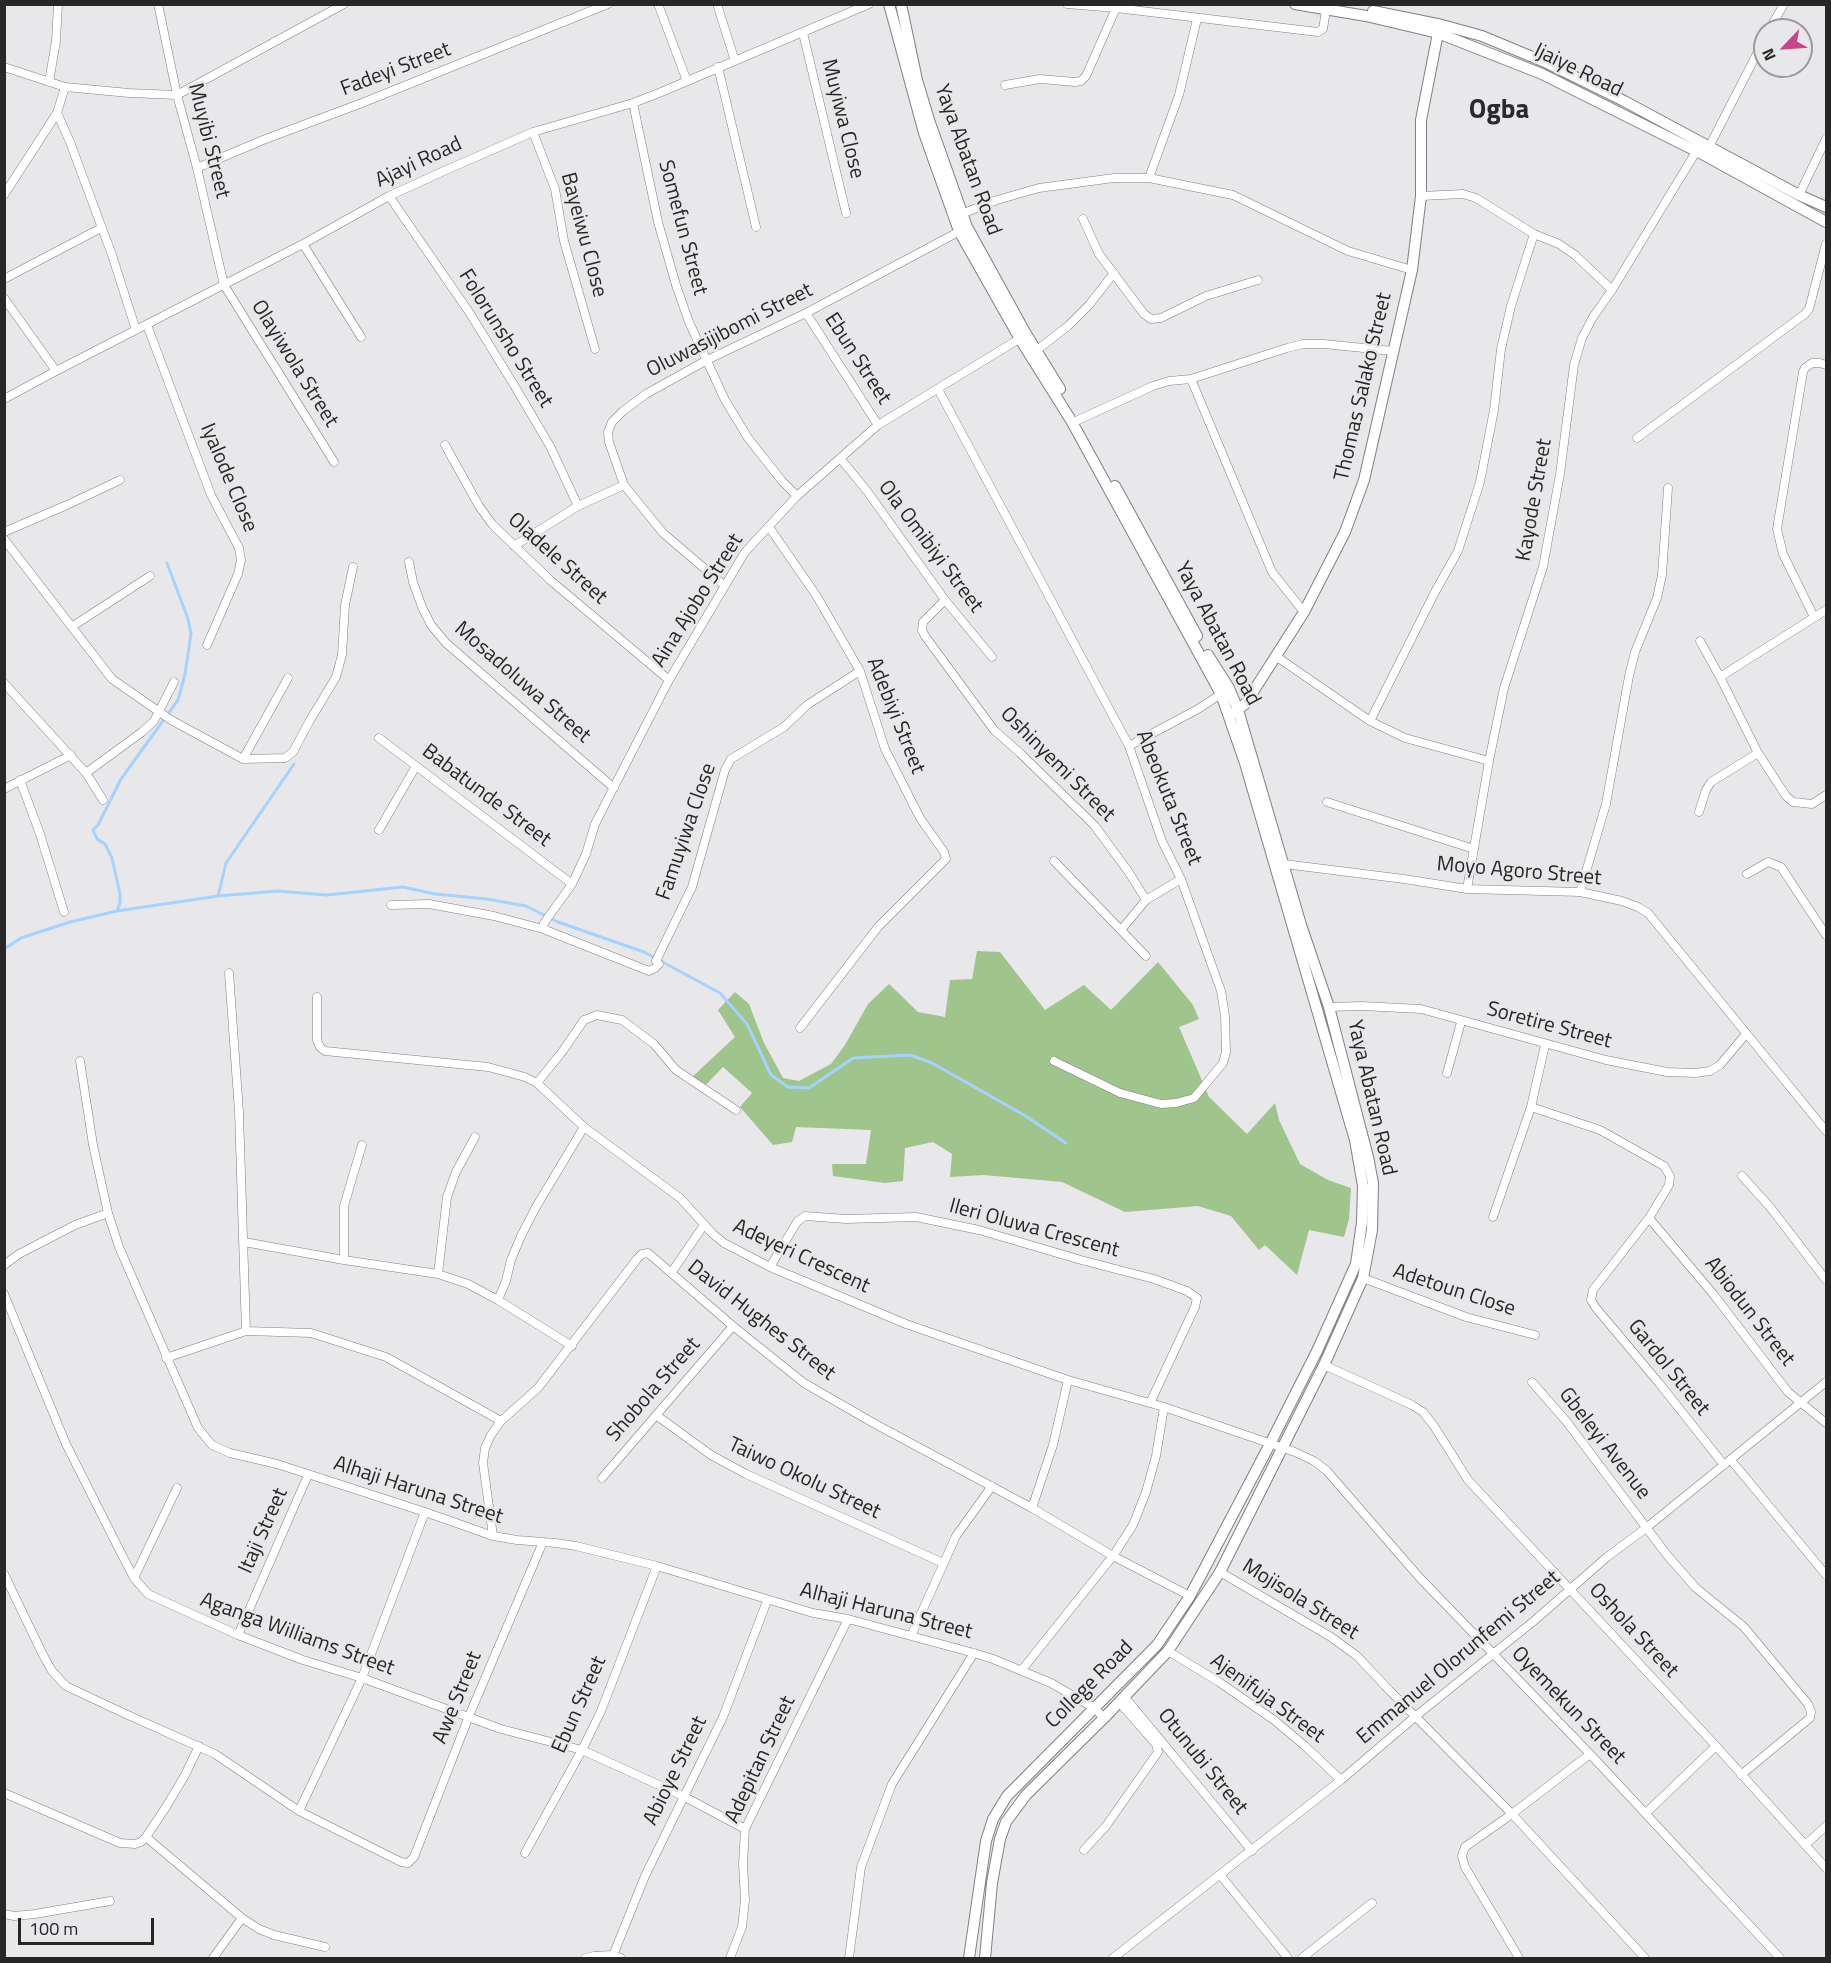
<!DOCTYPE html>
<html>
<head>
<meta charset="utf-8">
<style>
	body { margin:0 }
	#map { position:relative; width:1831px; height:1963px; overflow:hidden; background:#e8e7ea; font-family:"Titillium Web",sans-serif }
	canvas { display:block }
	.frame { position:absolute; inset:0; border:6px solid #272728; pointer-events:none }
	.north { position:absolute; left:1753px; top:18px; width:60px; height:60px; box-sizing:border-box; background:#e8e7ea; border:2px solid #9b9a9c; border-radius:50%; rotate:245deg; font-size:16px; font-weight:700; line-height:24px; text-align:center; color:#272728 }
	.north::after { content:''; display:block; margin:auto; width:21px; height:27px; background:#c84489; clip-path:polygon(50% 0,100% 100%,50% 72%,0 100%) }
	.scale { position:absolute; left:18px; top:1918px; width:136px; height:27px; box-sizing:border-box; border:3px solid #272728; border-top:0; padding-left:8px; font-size:18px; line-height:21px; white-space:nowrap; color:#272728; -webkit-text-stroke:4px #e8e7ea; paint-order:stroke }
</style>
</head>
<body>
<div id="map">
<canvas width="1831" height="1963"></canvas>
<div class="frame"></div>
<div class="north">N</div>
<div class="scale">100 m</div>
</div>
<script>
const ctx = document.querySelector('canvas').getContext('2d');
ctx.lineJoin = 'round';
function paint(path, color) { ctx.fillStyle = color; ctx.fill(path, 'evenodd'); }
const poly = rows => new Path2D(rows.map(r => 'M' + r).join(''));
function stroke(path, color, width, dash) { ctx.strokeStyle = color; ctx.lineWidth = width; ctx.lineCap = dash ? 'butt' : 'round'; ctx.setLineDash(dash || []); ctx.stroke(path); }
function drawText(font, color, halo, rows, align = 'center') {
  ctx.font = font + ' "Titillium Web",sans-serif'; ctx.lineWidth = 5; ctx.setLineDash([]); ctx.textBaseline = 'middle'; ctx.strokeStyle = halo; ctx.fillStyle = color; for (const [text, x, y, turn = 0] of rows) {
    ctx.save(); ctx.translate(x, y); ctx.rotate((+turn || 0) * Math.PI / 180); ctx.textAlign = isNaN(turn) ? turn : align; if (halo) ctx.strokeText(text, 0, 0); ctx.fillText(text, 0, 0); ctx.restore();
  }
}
const green = poly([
	[977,951,1000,952,1045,1010,1084,985,1111,1010,1158,962,1193,1005,1199,1019,1179,1027,1209,1097,1247,1134,1275,1103,1279,1120,1300,1164,1328,1180,1351,1188,1349,1219,1344,1237,1309,1230,1297,1275,1265,1245,1259,1250,1231,1216,1198,1206,1125,1212,1062,1182,984,1175,950,1177,952,1154,933,1142,905,1148,903,1181,885,1183,833,1176,832,1164,866,1164,871,1130,796,1127,792,1142,773,1145,740,1107,752,1093,723,1067,702,1089,690,1079,735,1037,718,1010,735,992,749,1004,764,1043,783,1078,799,1081,831,1064,845,1045,868,1004,889,984,918,1012,945,1017,950,980,972,979]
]);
const stream = poly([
	[218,896,226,863,294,764],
	[117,911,120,903,120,894,112,858,105,844,97,839,93,830,98,825,121,779,178,700,185,674,191,634,188,619,167,563],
	[4,949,21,938,70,922,117,911,218,896,278,891,327,895,403,887,435,894,487,899,526,906,558,922,644,952,720,993,747,1024,771,1075,788,1087,809,1088,853,1058,910,1055,932,1063,1024,1115,1066,1143]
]);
const street = poly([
	[158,4,177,95,197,168,224,285,334,462],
	[658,4,687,81],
	[717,4,735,61],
	[1067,4,1116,8,1318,32,1323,29,1326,10],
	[1769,30,1784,4],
	[803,33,846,213],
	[4,67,65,87,129,93,177,95,344,4],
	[718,67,756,227],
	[49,82,56,41,58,4],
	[1005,85,1040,79,1075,82,1081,81,1086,76,1116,8],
	[633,103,658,222,676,285,689,322,725,400,748,438,782,481,797,496],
	[57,113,70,142,112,255,136,330],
	[533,132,555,189,564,241,595,349],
	[1708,149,1765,38],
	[197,168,263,140,362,103,608,4],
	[1149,178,1179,95,1197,19],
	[4,195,57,113,65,87],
	[1799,195,1826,139],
	[389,196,469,312,514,385,550,446,578,506],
	[1421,196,1463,194,1476,198,1534,234,1559,244,1575,255,1612,290],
	[959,215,997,200,1039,188,1114,178,1149,178,1233,195,1348,251,1412,270],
	[1083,219,1099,254,1144,314,1151,319,1161,318,1206,296,1258,280],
	[303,244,361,337],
	[4,279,101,228],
	[4,298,56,371],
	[806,313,878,425],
	[147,325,211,495,239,548,241,560,238,574,207,645],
	[1037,350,1068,326,1089,305,1114,273],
	[938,389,1129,746,1162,841,1181,879,1221,991,1225,1016,1226,1052,1223,1063,1194,1098,1176,1103,1161,1104,1120,1093,1054,1061],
	[4,399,56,371,303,244,389,196,444,171,533,132,633,103,659,93,869,4],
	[1078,420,1153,386,1169,381,1191,379],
	[1637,438,1805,314,1809,309,1826,244],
	[445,445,479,506,492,524,550,580,669,680],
	[840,458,867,491,945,600,992,657],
	[769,527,816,595,860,671,885,749,920,818,944,852,946,859,878,927,800,1028],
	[4,532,67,505,120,480],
	[4,539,112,679,171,720,243,759,285,758,293,752,309,722,336,677,342,655,345,605,353,567],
	[514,546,578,506,624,485],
	[409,562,413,582,422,607,431,625,446,643,614,788],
	[725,586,663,533,624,485,609,442,608,432,612,422,623,411,646,394,707,360,806,313,962,230],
	[945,600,923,622,922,630,925,636,994,730,1020,753,1094,825,1128,871,1146,900],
	[1304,612,1272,572,1191,379,1287,348,1303,344,1324,344,1393,351],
	[1814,617,1783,554,1777,529,1803,372,1805,368,1812,363,1820,363,1826,365],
	[73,626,150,576],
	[1700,641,1720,677,1758,753,1786,796,1793,802,1812,804,1826,795],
	[1277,657,1370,721,1405,738,1489,761],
	[1720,677,1826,610],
	[4,683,86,773,103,800],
	[1370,721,1435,592,1458,551,1480,482,1494,410,1501,349,1511,306,1534,234],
	[379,738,572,884],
	[1129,746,1198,709,1224,692],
	[243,759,288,678],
	[86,773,142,732,154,721,174,682],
	[20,780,40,834,64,912],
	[4,789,71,755],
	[1327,802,1474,849],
	[1699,812,1706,790,1711,782,1758,753],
	[379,830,416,766],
	[1054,861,1146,956],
	[1284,864,1404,879,1467,889,1580,892,1622,901,1638,907,1648,913,1826,1131],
	[1747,874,1768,862,1781,867,1826,935],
	[1467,889,1489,761,1504,688,1543,567,1560,474,1574,365,1582,338,1593,317,1612,290,1699,147],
	[1580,892,1606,804,1629,676,1635,652,1657,598,1662,575,1668,488],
	[391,905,429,904,494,916,543,929,649,971,655,968,659,964,656,961,692,887,725,770,731,759,784,727,807,705,860,671],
	[543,929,544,923,572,884,586,854,595,824,669,680,745,552,797,496,878,425,1024,336],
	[1121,930,1146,900,1181,879],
	[229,973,239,1112,246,1331],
	[317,997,317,1040,320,1047,325,1051,488,1067,525,1077,537,1083,584,1127,680,1198,713,1234,724,1243,770,1267,906,1324,1068,1380,1164,1407,1295,1452,1314,1461,1327,1471,1419,1577,1590,1754,1780,1958],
	[1329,1007,1362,1006,1421,1009,1606,1060,1667,1072,1695,1073,1710,1071,1720,1065,1746,1034],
	[80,1061,93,1145,108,1213,119,1247,198,1428,212,1445,230,1453,277,1464,425,1512,493,1536,517,1540,556,1543,576,1546,657,1566,813,1613,848,1619,974,1653,993,1659,1051,1683,1094,1708,1104,1718],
	[1447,1073,1461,1022],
	[537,1083,562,1052,584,1020,597,1015,622,1020,654,1044,676,1070,736,1110],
	[1531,1107,1600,1130,1664,1166,1670,1176,1669,1185,1649,1218,1593,1290,1591,1300,1596,1308,1659,1383,1724,1465],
	[1742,1176,1770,1207,1826,1280],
	[1493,1217,1531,1107,1545,1045],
	[1649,1218,1714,1295,1788,1392,1826,1423],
	[244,1242,344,1260,438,1274,468,1284,498,1300],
	[344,1260,344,1206,362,1145],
	[4,1265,19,1254,75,1225,108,1213],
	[770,1267,797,1222,805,1216,846,1219,916,1217,979,1230,1081,1260,1154,1279,1187,1291,1197,1298,1195,1307,1150,1403],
	[671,1273,704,1225],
	[438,1274,447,1197,456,1172,475,1137],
	[1363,1278,1466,1317,1535,1335],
	[4,1294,66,1444,123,1557,134,1578,148,1594,238,1635,303,1660,362,1678,501,1729,582,1750,683,1796,745,1829],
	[572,1346,498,1300,506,1281,511,1260,521,1236,536,1207,584,1127],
	[166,1358,246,1331,311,1333,386,1357,501,1421],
	[1324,1365,1412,1405,1423,1412,1434,1426,1468,1480,1716,1746,1826,1868],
	[1532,1382,1566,1421,1667,1555,1696,1588,1744,1627,1808,1704,1811,1712,1810,1718,1741,1775],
	[656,1415,711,1455,746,1474,943,1563],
	[1731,1460,1826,1575],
	[602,1478,733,1326],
	[1032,1508,1053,1445,1068,1380],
	[493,1536,483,1463,485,1448,491,1435,501,1421,538,1388,637,1259,642,1254,648,1253,733,1326,804,1383,877,1425,1032,1508,1113,1556,1190,1596],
	[1220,1572,1331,1637,1357,1656,1390,1691,1512,1814,1645,1958],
	[4,1574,43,1655,52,1671,66,1686,119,1711,215,1754,299,1811,401,1862,408,1863,414,1857,469,1716,543,1542],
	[134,1578,177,1488],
	[238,1635,308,1475],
	[911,1636,956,1536,992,1486],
	[1168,1651,1219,1682,1274,1720,1305,1746,1341,1780],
	[1021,1671,1113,1556,1133,1525,1146,1492,1156,1456,1164,1407],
	[1124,1696,1252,1851],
	[4,1793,120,1843,135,1844,141,1842,146,1837,166,1807,185,1775,199,1746],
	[299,1811,362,1678,425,1512],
	[1646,1813,1716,1746],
	[146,1837,242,1918,259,1929,274,1935,325,1947],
	[1805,1845,1826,1826],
	[1084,1850,1106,1826,1158,1752,1156,1744,1119,1702],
	[525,1853,582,1750,601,1711,657,1566],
	[1221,1876,1288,1958],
	[4,1914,14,1916,35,1914,110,1901],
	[213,1958,242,1918],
	[586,1958,594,1956,612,1955,621,1958],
	[612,1958,645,1876,723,1717,767,1601],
	[730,1958,742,1927,745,1900,743,1864,745,1829,848,1619],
	[849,1958,861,1867,892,1784,974,1653],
	[1113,1958,1341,1780,1416,1716,1535,1620,1607,1557,1646,1528,1826,1382],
	[1302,1958,1372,1903],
	[1519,1958,1465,1867,1462,1856,1465,1847,1512,1814,1590,1754]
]);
const secondary = poly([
	[889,4,924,133,959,231,1020,339,1072,422,1221,694,1245,763,1355,1140,1363,1186,1362,1222,1356,1264,1317,1351,1270,1444,1190,1596,1157,1645,1007,1796,993,1819,986,1841,969,1958],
	[901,4,917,80,929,120,967,227,1026,334,1060,389],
	[1295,4,1366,16,1438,33,1542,74,1706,156,1826,222],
	[1373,11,1442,25,1482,36,1547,63,1624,101,1799,195,1826,207],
	[1115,486,1197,636],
	[1232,714,1245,704,1251,695,1304,612,1345,532,1364,480,1412,270,1421,196,1421,120,1438,33,1442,25],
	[985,1958,992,1883,1000,1839,1006,1822,1026,1795,1104,1718,1168,1651,1220,1572,1324,1365,1363,1278,1372,1230,1373,1183,1368,1157,1329,1007,1301,925,1238,710,1229,688,1208,655]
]);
const streetNames = [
	["Fadeyi Street",396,70,-21],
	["Ijaiye Road",1578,71,26],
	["Muyiwa Close",842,119,76],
	["Muyibi Street",208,141,76],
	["Yaya Abatan Road",967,160,70],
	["Ajayi Road",419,163,-25],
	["Somefun Street",682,228,75],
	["Bayeiwu Close",583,235,75],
	["Oluwasijibomi Street",730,331,-27],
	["Folorunsho Street",505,339,58],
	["Ebun Street",857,359,57],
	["Olayiwola Street",294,364,58],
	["Thomas Salako Street",1364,387,-77],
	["Iyalode Close",228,478,67],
	["Kayode Street",1535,500,-80],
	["Ola Omibiyi Street",930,547,53],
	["Oladele Street",557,559,42],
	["Aina Ajobo Street",698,601,-58],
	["Yaya Abatan Road",1217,634,62],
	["Mosadoluwa Street",522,683,41],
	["Adebiyi Street",895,716,68],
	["Oshinyemi Street",1057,765,45],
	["Babatunde Street",486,796,37],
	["Abeokuta Street",1168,798,68],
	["Famuyiwa Close",687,832,-71],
	["Moyo Agoro Street",1519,872,5],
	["Soretire Street",1549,1026,15],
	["Yaya Abatan Road",1371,1098,77],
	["Ileri Oluwa Crescent",1034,1229,15],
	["Adeyeri Crescent",801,1257,25],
	["Adetoun Close",1454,1291,18],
	["Abiodun Street",1749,1312,52],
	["David Hughes Street",761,1321,38],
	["Gardol Street",1668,1368,51],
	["Shobola Street",654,1390,-49],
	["Gbeleyi Avenue",1604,1444,52],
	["Taiwo Okolu Street",804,1479,25],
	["Alhaji Haruna Street",418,1491,18],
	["Itaji Street",264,1531,-66],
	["Mojisola Street",1300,1600,32],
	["Alhaji Haruna Street",886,1612,14],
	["Oshola Street",1633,1631,47],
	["Aganga Williams Street",297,1635,20],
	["Emmanuel Olorunfemi Street",1459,1658,-40],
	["College Road",1090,1685,-45],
	["Awe Street",458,1698,-68],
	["Ajenifuja Street",1267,1699,36],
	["Ebun Street",580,1705,-66],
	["Oyemekun Street",1568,1706,46],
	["Adepitan Street",761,1760,-65],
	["Otunubi Street",1202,1762,51],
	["Abioye Street",676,1771,-64]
];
const districtNames = [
	["Ogba",1499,111]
];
paint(green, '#9fc48c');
stroke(stream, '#a5d3fe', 3);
stroke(street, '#807f82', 9);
stroke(secondary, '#807f82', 12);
stroke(street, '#fff', 8);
stroke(secondary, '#fff', 10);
drawText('21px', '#272728', '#e8e7ea', streetNames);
drawText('bold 27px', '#2a292c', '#e8e7ea', districtNames);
</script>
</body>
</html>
